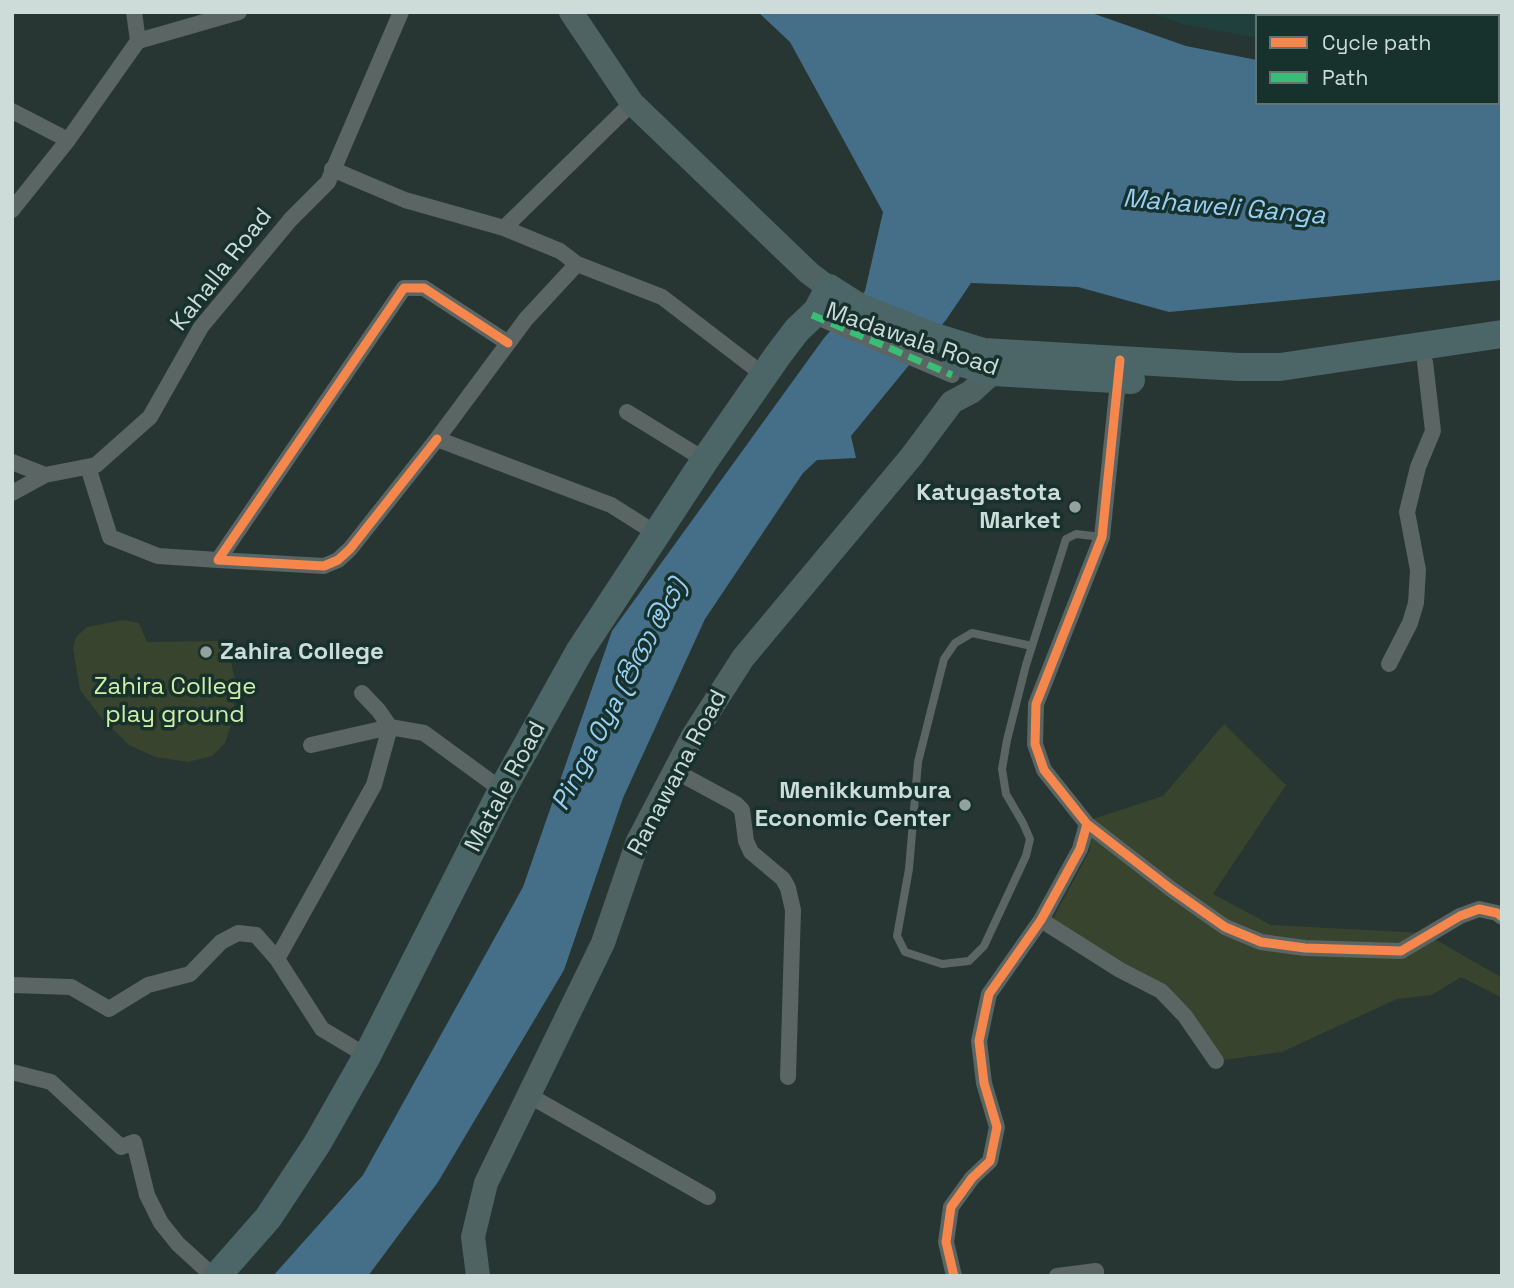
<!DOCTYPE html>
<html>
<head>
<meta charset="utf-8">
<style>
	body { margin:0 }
	#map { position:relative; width:1514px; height:1288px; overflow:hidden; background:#273533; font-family:"Space Grotesk",sans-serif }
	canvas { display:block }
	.frame { position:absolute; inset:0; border:14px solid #cddcd9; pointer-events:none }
	.legend { position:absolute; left:1255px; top:14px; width:245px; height:91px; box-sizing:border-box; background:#17312d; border:2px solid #607572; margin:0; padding:9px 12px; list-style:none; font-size:21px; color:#cddcd9 }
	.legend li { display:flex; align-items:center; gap:14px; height:35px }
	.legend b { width:35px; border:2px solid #607572 }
</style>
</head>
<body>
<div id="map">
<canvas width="1514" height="1288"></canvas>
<div class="frame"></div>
<ul class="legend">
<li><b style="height:9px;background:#f5874c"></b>Cycle path</li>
<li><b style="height:9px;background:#3abd76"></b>Path</li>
</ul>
</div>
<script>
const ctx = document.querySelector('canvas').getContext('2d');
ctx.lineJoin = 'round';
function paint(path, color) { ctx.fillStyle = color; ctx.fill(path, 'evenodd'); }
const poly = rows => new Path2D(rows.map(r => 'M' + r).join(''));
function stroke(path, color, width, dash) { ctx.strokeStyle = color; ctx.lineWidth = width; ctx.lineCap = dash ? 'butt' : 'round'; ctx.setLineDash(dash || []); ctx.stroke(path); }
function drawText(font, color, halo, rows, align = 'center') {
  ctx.font = font + ' "Space Grotesk","Noto Sans Sinhala",sans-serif'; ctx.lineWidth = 7; ctx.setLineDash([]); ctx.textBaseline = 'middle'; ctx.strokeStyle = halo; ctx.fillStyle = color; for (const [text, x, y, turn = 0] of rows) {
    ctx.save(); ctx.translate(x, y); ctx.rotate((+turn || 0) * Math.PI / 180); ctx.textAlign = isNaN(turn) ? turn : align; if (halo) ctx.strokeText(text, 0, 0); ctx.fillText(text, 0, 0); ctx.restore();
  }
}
const built = poly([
	[1148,12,1478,12,1478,16,1257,16,1257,38,1182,24]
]);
const green = poly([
	[123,620,139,623,147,642,221,641,229,654,235,679,234,715,225,743,212,756,188,762,155,757,129,745,103,720,80,690,73,648,76,637,87,627],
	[1224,724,1286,785,1213,894,1271,925,1424,933,1499,976,1502,975,1502,998,1461,977,1432,995,1397,999,1282,1052,1216,1061,1185,1016,1051,922,1090,850,1090,820,1163,796]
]);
const water = poly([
	[758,12,1089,12,1186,46,1257,60,1257,103,1498,103,1498,43,1502,42,1502,280,1169,312,1078,287,971,283,946,320,851,436,856,458,817,460,803,473,705,619,623,798,564,970,438,1182,368,1276,273,1276,363,1175,523,887,612,631,824,338,865,291,883,212,790,42]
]);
const lane = poly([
	[1032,646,972,633,955,643,944,659,918,762,909,869,897,936,905,952,942,964,969,961,984,946,1026,856,1030,839,1023,823,1006,794,1002,769,1007,740,1026,665,1066,539,1076,534,1102,537]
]);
const street = poly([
	[134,12,138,41],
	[12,111,68,140],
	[332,169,405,200,504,228,560,251,577,264,662,297,765,376],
	[12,210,68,140,138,41,239,12],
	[504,228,632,103],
	[577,264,526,319,437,439,611,505,657,534],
	[812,315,952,375],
	[627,412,705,460],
	[437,439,350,549,338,560,324,566,218,560,404,288,424,288,508,343],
	[12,462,45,475,96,465,150,417,201,327,291,219,328,182,401,12],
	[88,467,110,537,158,556,218,560],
	[12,493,45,475],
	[1389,664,1410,623,1416,603,1418,570,1407,512,1418,467,1433,431,1425,362],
	[311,745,390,727,424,733,502,790],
	[675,771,736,804,742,810,746,841,751,852,783,879,788,888,793,910,788,1077],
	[1087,824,1171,889,1225,927,1261,942,1305,948,1401,951,1460,916,1479,909,1497,913,1502,917],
	[1041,920,1120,970,1161,991,1185,1016,1216,1061],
	[277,959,374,785,390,727,379,711,362,693],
	[12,985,71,987,109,1009,148,985,190,974,221,942,238,933,256,935,277,959,322,1029,367,1056],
	[12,1072,51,1082,121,1147,134,1142,147,1195,161,1223,178,1244,213,1276],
	[530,1096,708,1197],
	[954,1276,946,1242,951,1207,972,1178,990,1161,997,1127,984,1083,979,1041,989,994,1041,920,1080,849,1087,824,1044,770,1035,744,1036,704,1102,537,1119,372],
	[1057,1276,1096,1271,1096,1276]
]);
const primary = poly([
	[571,12,632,103,809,273,829,288],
	[478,1276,473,1237,486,1183,603,943,638,841,693,736,743,658,911,457,952,402,971,392,993,372]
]);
const highway = poly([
	[956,361,993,372,1131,380],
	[217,1276,268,1218,317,1144,367,1056,502,790,579,652,705,460,778,355,797,330,817,311,829,288,859,307,931,336,983,352,1239,367,1280,367,1502,334]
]);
const quiet = poly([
	[812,315,952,375]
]);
const cycleway = poly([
	[437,439,350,549,338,560,324,566,218,560,404,288,424,288,508,343],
	[1087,824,1171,889,1225,927,1261,942,1305,948,1401,951,1460,916,1479,909,1497,913,1502,917],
	[954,1276,946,1242,951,1207,972,1178,990,1161,997,1127,984,1083,979,1041,989,994,1041,920,1080,849,1087,824,1044,770,1035,744,1036,704,1102,537,1120,360]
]);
const markers = [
	[1075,507,7,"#93a29f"],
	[206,652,7,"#93a29f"],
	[965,805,7,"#93a29f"]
];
const streetNames = [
	["Kahalla Road",222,270,-52],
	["Madawala Road",912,340,19],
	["Ranawana Road",678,773,-62],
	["Matale Road",506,787,-62]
];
const poiNames = [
	["Katugastota",1061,493],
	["Market",1061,521],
	["Zahira College",220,652,"left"],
	["Menikkumbura",951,791],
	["Economic Center",951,819]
];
const parkNames = [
	["Zahira College",175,687],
	["play ground",175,715]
];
const waterNames = [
	["Mahaweli Ganga",1224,208,5],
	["Pinga Oya (පිඟා ඔය)",620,695,-62]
];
paint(built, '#1f403c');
paint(green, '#38442d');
paint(water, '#456e89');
stroke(lane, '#5b6563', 8);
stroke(street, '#5b6563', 16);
stroke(primary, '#4f6363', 24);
stroke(highway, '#4c6667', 28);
stroke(quiet, '#3abd76', 7, [14, 7]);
stroke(cycleway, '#f5874c', 9);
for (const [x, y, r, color] of markers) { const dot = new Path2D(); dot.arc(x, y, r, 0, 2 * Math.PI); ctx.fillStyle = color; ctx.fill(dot); stroke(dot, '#17312d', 2.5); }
drawText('24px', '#cddcd9', '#17312d', streetNames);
drawText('bold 24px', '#cddcd9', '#17312d', poiNames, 'right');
drawText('24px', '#d1eea7', '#17312d', parkNames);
drawText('italic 26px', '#98cff4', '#17312d', waterNames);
</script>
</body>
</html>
